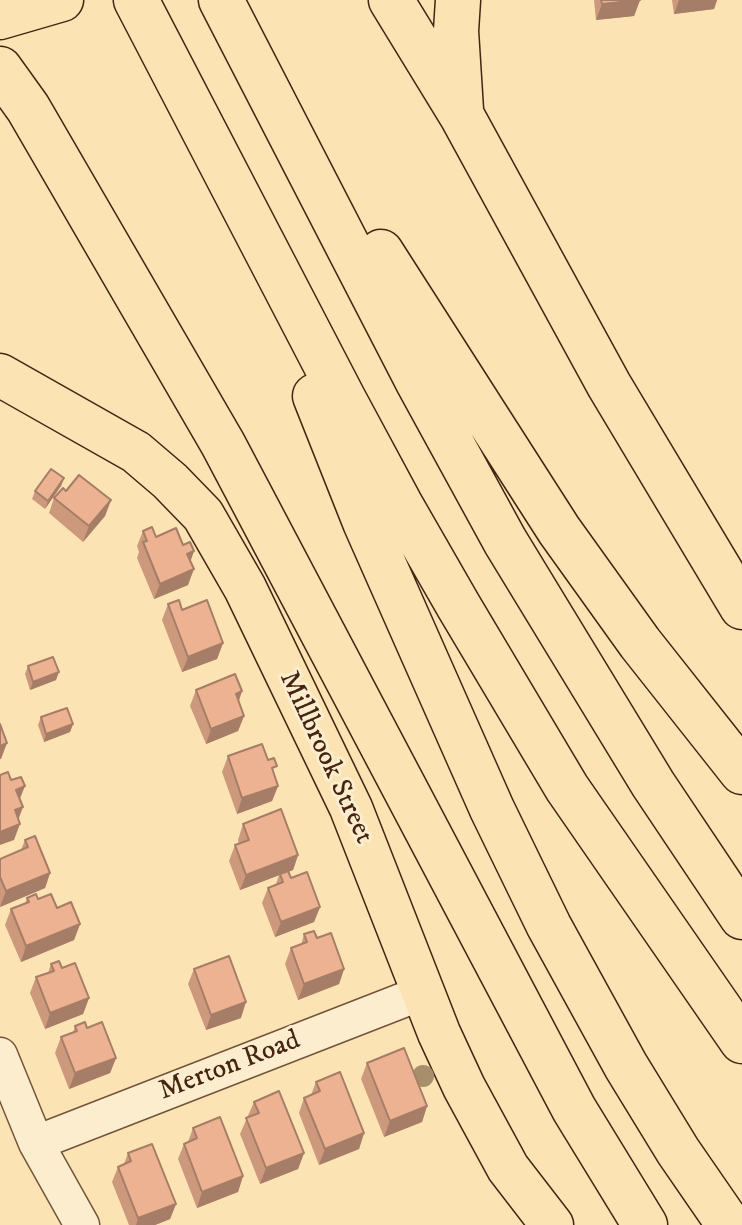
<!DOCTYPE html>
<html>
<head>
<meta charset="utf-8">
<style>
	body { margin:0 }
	canvas { display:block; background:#fbe3b3 }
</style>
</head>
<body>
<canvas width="742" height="1225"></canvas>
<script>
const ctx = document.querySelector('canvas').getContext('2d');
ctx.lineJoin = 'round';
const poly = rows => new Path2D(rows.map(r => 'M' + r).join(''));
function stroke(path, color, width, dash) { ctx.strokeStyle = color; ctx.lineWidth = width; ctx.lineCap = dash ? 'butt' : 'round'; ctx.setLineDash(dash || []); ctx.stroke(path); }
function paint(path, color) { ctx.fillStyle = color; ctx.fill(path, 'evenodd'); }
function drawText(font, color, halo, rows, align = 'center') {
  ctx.font = font + ' "IM FELL DW Pica",serif'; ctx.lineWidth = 6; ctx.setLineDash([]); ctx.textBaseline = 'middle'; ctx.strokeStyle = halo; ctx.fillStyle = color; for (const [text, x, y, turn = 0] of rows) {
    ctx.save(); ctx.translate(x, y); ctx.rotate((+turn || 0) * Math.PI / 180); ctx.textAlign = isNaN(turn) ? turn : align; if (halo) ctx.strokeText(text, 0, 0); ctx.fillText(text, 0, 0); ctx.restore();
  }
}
const minor = poly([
	[0,1055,36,1143,82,1225],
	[36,1143,424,992]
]);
const major = poly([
	[0,18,62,0],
	[0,375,136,452,170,481,203,515,245,588,351,808,439,1033,464,1087,508,1168,552,1225]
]);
const highway = poly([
	[136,0,343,398,400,504,458,605,567,788,742,1041],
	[221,0,418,382,505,541,653,784,742,917],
	[391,0,462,116,609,385,742,607],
	[458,0,456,31,461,110],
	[0,69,28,108,223,444,574,1109,645,1225],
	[381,252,559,530,640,643,742,772],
	[315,396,365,522,492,809,549,926,626,1066,678,1151,729,1225]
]);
const trees = [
	[423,1076]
];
const wall = poly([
	[594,0,640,0,634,16,596,20],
	[672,0,717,0,714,9,674,14],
	[64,478,61,486,45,509,32,499,35,491],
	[54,498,111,500,105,516,83,542,49,513],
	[143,531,190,562,188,585,154,599,137,558,139,552,137,546],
	[168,604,223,643,217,659,182,672,162,620],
	[28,666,56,680,30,690,25,674],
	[196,690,239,701,244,716,238,731,206,744,190,706],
	[41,717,73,724,70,732,44,742,38,725],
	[228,756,274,774,278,786,272,801,237,814,222,772],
	[243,824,298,855,293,870,288,872,291,878,320,907,314,922,275,937,262,903,268,888,276,884,279,875,240,890,229,861,235,845,239,844,238,840],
	[25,840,50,873,45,888,0,907,0,859,21,850],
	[27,898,38,899,57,908,80,924,74,940,21,962,5,925,11,909,25,904],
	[304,934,317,938,344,969,339,984,298,1000,285,964,291,948,301,945],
	[51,964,62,968,89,998,83,1014,45,1029,30,993,36,977,48,973],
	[194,969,241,1018,206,1030,188,984],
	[75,1026,87,1028,116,1058,110,1073,69,1089,55,1053,61,1037,73,1033],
	[367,1063,427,1106,422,1122,384,1137,361,1079],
	[316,1082,364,1133,359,1149,319,1165,299,1113,304,1098,311,1095],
	[254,1102,304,1153,298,1169,260,1184,240,1134],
	[193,1128,243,1176,238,1192,197,1208,178,1159,184,1144,188,1142],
	[128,1153,176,1204,170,1219,155,1225,129,1225,112,1182,118,1167,124,1164]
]);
const shadedWall = poly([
	[640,0,634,16,596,20,602,4],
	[679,0,717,0,714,9,674,14],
	[64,478,61,486,45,509,48,501],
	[111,500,105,516,83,542,89,526],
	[194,551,189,566,187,554],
	[194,569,188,585,154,599,160,584],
	[223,643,217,659,182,672,188,657],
	[59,672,56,680,30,690,33,682],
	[242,691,237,707,236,694],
	[244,716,238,731,206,744,211,729],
	[73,724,70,732,44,742,46,734],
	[7,743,1,759,0,759,0,746],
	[25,786,19,801,16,790],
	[278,786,272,801,237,814,242,798],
	[23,807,17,823,15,810],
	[20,824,14,840,0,845,0,832],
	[298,855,293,870,240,890,246,875],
	[50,873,45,888,0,907,6,891],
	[320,907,314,922,275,937,281,922],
	[80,924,74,940,21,962,26,946],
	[344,969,339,984,298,1000,304,984],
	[89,998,83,1014,45,1029,50,1013],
	[246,1002,241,1018,206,1030,211,1015],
	[116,1058,110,1073,69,1089,75,1073],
	[427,1106,422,1122,384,1137,390,1121],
	[364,1133,359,1149,319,1165,325,1149],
	[304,1153,298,1169,260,1184,266,1168],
	[243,1176,238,1192,197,1208,202,1192],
	[176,1204,170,1219,155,1225,136,1225,138,1218]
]);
const building = poly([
	[601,0,640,0,602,4,601,0],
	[51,469,64,478,48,501,35,491,51,469],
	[79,475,111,500,89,526,54,498,63,488,66,491,79,475],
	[152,527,156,537,176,528,183,545,190,542,194,551,187,554,194,569,160,584,143,542,147,541,143,531,152,527],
	[179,600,182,610,207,600,223,643,188,657,168,604,179,600],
	[53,657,59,672,33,682,28,666,53,657],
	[235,674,242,691,236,694,244,716,211,729,196,690,235,674],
	[67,708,73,724,46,734,41,717,67,708],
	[0,724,7,743,0,746,0,724],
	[262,744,268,760,274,758,277,766,272,768,278,786,242,798,228,756,262,744],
	[8,772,11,780,21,777,25,786,16,790,23,807,15,810,20,824,0,832,0,775,8,772],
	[281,809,298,855,246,875,235,845,249,840,243,824,281,809],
	[35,836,50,873,6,891,0,877,0,859,28,847,25,840,35,836],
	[288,871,291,878,307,872,320,907,281,922,268,888,283,882,280,874,288,871],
	[36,894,38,899,51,894,57,908,71,902,80,924,26,946,11,909,29,902,27,898,36,894],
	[314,931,317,938,331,933,344,969,304,984,291,948,307,942,304,934,314,931],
	[229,956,246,1002,211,1015,194,969,229,956],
	[59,961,62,968,75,963,89,998,50,1013,36,977,54,971,51,964,59,961],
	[85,1022,87,1028,102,1022,116,1058,75,1073,61,1037,77,1031,75,1026,85,1022],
	[404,1048,427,1106,390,1121,367,1063,404,1048],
	[340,1072,364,1133,325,1149,304,1098,320,1091,316,1082,340,1072],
	[279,1091,304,1153,266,1168,246,1118,259,1113,254,1102,279,1091],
	[220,1117,243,1176,202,1192,184,1144,197,1138,193,1128,220,1117],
	[152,1144,176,1204,138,1218,118,1167,131,1161,128,1153,152,1144]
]);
const streetNames = [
	["Millbrook Street",325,758,65],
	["Merton Road",230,1067,-21]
];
stroke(minor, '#72543b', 37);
stroke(major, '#442413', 45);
stroke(highway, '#442413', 47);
stroke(minor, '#fcedce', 34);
stroke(major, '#fbe3b3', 42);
stroke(highway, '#fbe3b3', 44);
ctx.fillStyle = '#a88f6b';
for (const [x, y] of trees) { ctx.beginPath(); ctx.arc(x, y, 11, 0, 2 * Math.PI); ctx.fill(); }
paint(wall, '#cc997d');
paint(shadedWall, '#a67d66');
paint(building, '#edb291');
stroke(building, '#a67d66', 2);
drawText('28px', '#442413', '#fcedce', streetNames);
</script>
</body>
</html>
